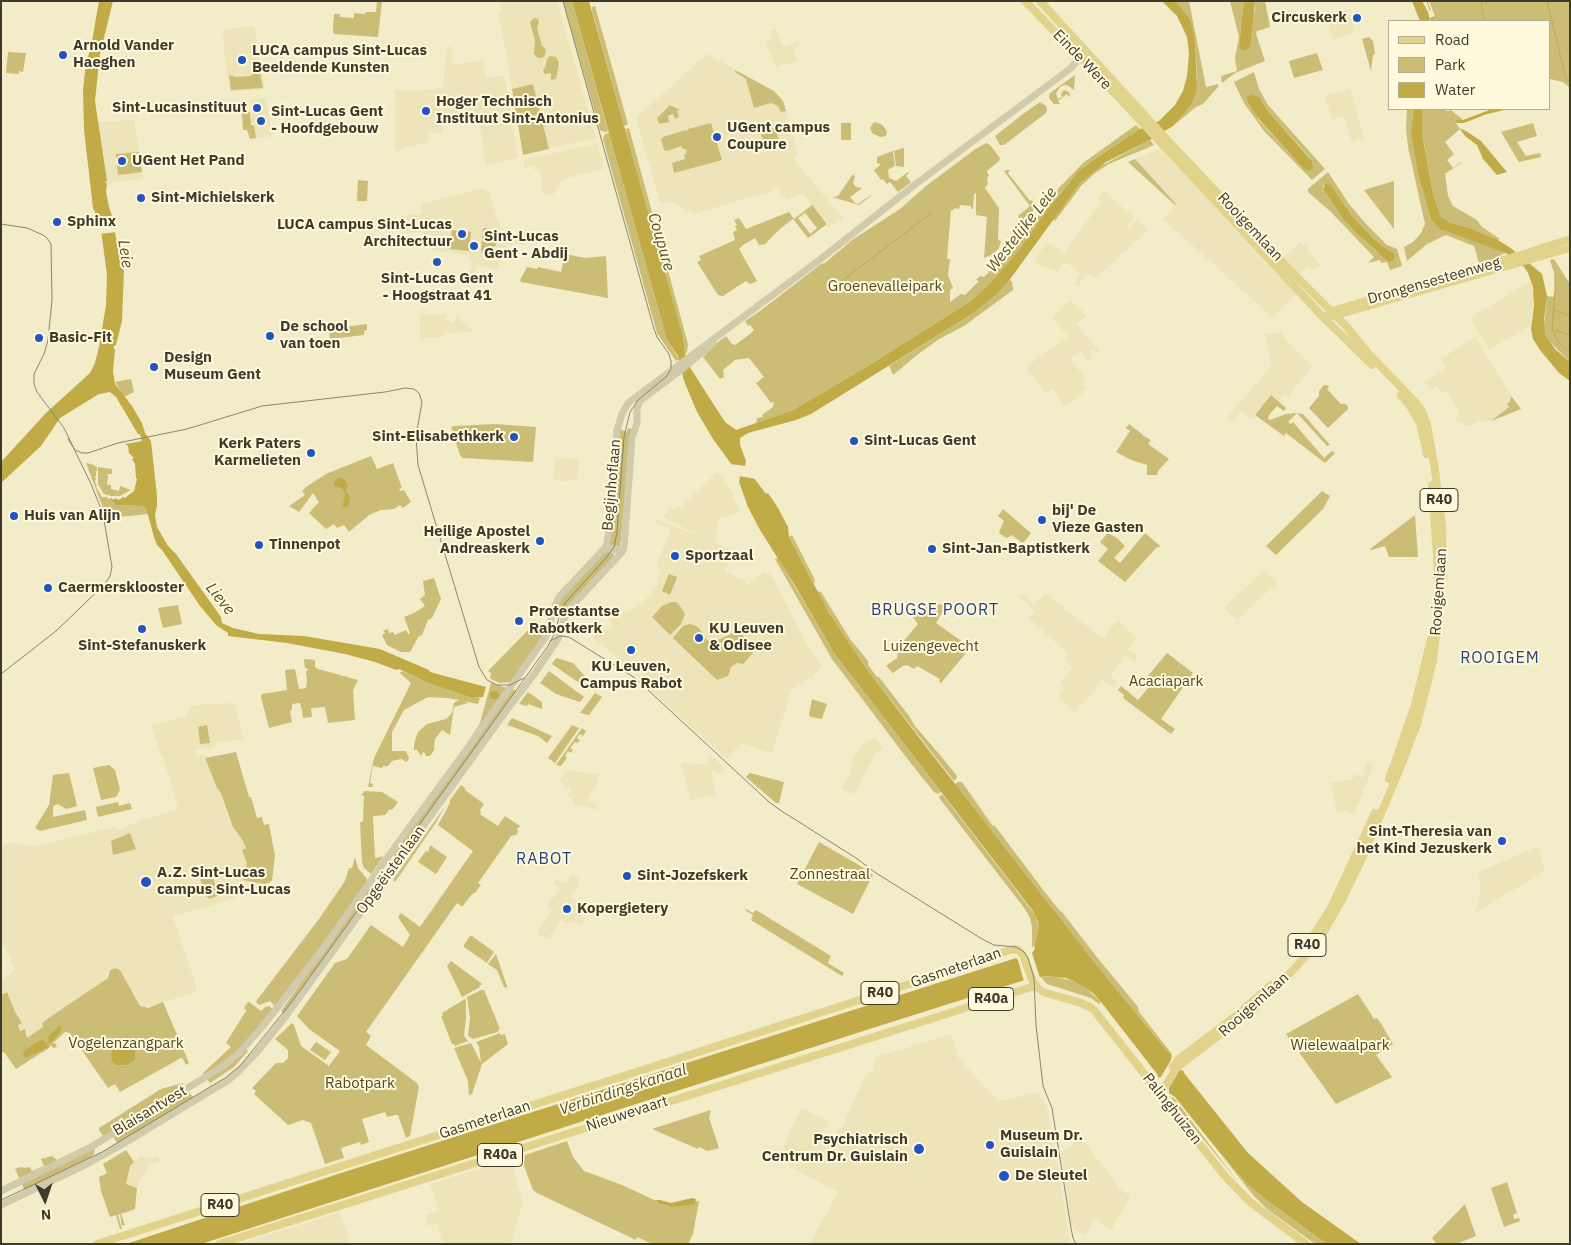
<!DOCTYPE html>
<html>
<head>
<meta charset="utf-8">
<style>
	body { margin:0 }
	#map { position:relative; width:1571px; height:1245px; overflow:hidden; background:#f3ecc9; font-family:"IBM Plex Sans",sans-serif }
	canvas { display:block }
	.frame { position:absolute; inset:0; border:2px solid #3e3b2d; pointer-events:none }
	.legend { position:absolute; left:1388px; top:20px; width:162px; height:90px; box-sizing:border-box; background:#fff9dd; border:1px solid #b2ad97; margin:0; padding:6px 9px; list-style:none; font-size:15px; color:#3e3b2d }
	.legend li { display:flex; align-items:center; gap:10px; height:25px }
	.legend b { width:25px; border:1px solid #b2ad97 }
	.north { position:absolute; left:20px; top:1175px; width:50px; height:50px; -webkit-text-stroke:4px #fff9dd; paint-order:stroke; rotate:176deg; font-size:14px; font-weight:700; line-height:20px; text-align:center; color:#3e3b2d }
	.north::after { content:''; display:block; margin:auto; width:18px; height:22px; background:#3e3b2d; clip-path:polygon(50% 0,100% 100%,50% 72%,0 100%) }
</style>
</head>
<body>
<div id="map">
<canvas width="1571" height="1245"></canvas>
<div class="frame"></div>
<ul class="legend">
<li><b style="height:6px;background:#e1d38b"></b>Road</li>
<li><b style="height:14px;background:#cbbc76"></b>Park</li>
<li><b style="height:14px;background:#c0ab47"></b>Water</li>
</ul>
<div class="north">N</div>
</div>
<script>
const ctx = document.querySelector('canvas').getContext('2d');
ctx.lineJoin = 'round';
function paint(path, color) { ctx.fillStyle = color; ctx.fill(path, 'evenodd'); }
const poly = rows => new Path2D(rows.map(r => 'M' + r).join(''));
function stroke(path, color, width, dash) { ctx.strokeStyle = color; ctx.lineWidth = width; ctx.lineCap = dash ? 'butt' : 'round'; ctx.setLineDash(dash || []); ctx.stroke(path); }
function drawText(font, color, halo, rows, align = 'center') {
  ctx.font = font + ' "IBM Plex Sans",sans-serif'; ctx.lineWidth = 4; ctx.setLineDash([]); ctx.textBaseline = 'middle'; ctx.strokeStyle = halo; ctx.fillStyle = color; for (const [text, x, y, turn = 0] of rows) {
    ctx.save(); ctx.translate(x, y); ctx.rotate((+turn || 0) * Math.PI / 180); ctx.textAlign = isNaN(turn) ? turn : align; if (halo) ctx.strokeText(text, 0, 0); ctx.fillText(text, 0, 0); ctx.restore();
  }
}
const built = poly([
	[499,1,557,1,596,138,523,154,503,35,498,14,501,13,500,3],
	[1348,10,1355,32,1333,40,1326,16],
	[254,26,265,89,230,92,224,53,223,30],
	[776,29,783,47,799,41,800,46,793,49,797,60,792,63,788,64,787,63,776,67,765,42,772,39,770,31],
	[451,46,453,65,483,61,486,78,504,75,518,158,486,165,478,116,441,124,443,132,429,134,428,143,416,144,415,146,404,147,404,150,395,151,395,90,415,91,443,87,447,47],
	[707,54,774,91,783,101,798,154,794,160,844,219,841,221,839,220,828,227,827,226,829,224,803,194,786,200,784,195,780,197,779,191,776,188,772,191,693,214,670,200,660,203,637,121,638,116],
	[1350,89,1364,138,1352,142,1344,116,1332,119,1325,96],
	[265,98,273,136,256,138,254,124,252,124,250,99],
	[134,120,143,179,113,182,113,183,107,184,100,136,97,122],
	[597,143,604,169,563,179,552,196,548,194,543,195,540,170,534,170,534,166,524,167,524,160],
	[1160,149,1297,294,1272,317,1163,219,1176,204,1135,159],
	[484,188,485,191,489,191,494,209,495,209,496,213,495,214,503,236,526,234,526,245,517,244,505,246,497,269,477,265,475,277,468,276,465,280,462,278,465,273,470,274,472,260,469,259,469,255,438,251,425,247,425,241,421,240,421,232,405,233,403,216,421,214,422,204],
	[1104,190,1134,218,1127,226,1128,228,1137,220,1148,230,1095,279,1089,273,1081,281,1079,286,1075,285,1080,273,1066,262,1060,268,1058,272,1033,262,1047,242,1064,253,1101,202,1097,198],
	[1300,242,1303,245,1308,246,1308,251,1321,265,1314,271,1308,265,1300,274,1284,258],
	[1531,281,1534,298,1531,325,1489,350,1470,318],
	[1070,301,1080,308,1086,316,1076,324,1099,351,1097,353,1099,356,1093,349,1089,352,1093,357,1088,362,1080,352,1070,359,1085,378,1082,380,1084,383,1082,384,1087,389,1066,407,1052,388,1045,393,1026,368,1042,354,1068,337,1052,317],
	[420,314,444,314,447,315,445,319,452,323,457,317,474,332,444,333,444,337,420,338],
	[1281,332,1287,342,1312,366,1288,397,1284,395,1279,401,1271,395,1251,419,1242,411,1234,420,1228,417,1272,365,1265,335],
	[1475,337,1511,396,1509,407,1491,421,1478,422,1469,426,1455,421,1459,412,1447,391,1442,394,1437,385,1432,390,1424,382,1446,368,1441,359],
	[561,456,579,460,577,480,563,481,553,479,555,459,561,459],
	[717,472,728,484,740,512,725,517,719,517,715,543,732,550,725,572,744,580,748,585,764,572,771,575,805,640,822,667,812,675,814,679,812,680,809,677,792,689,772,753,741,743,727,759,658,697,621,660,591,637,613,626,610,619,630,610,646,599,656,587,660,571,660,568,657,567,657,564,671,529,656,523,657,519,710,541,663,517,668,511,682,506],
	[1263,571,1278,582,1237,620,1224,608],
	[1045,593,1103,639,1117,621,1137,637,1128,648,1138,656,1134,662,1125,656,1110,675,1117,682,1113,687,1102,679,1095,687,1097,689,1075,712,1058,696,1065,688,1060,683,1073,669,1064,659,1068,654,1029,618,1035,611,1019,597,1021,594,1034,605],
	[235,703,243,739,215,744,215,747,194,750,197,756,204,755,217,788,221,793,233,827,243,841,246,849,247,866,243,880,264,884,263,888,242,885,239,893,232,899,173,917,196,985,196,992,144,1008,140,1006,120,970,115,967,109,969,107,978,42,1022,43,1027,27,1038,25,1029,20,1031,17,1025,22,1023,15,1012,7,992,1,995,1,981,15,969,1,940,1,846,9,843,16,843,32,847,116,827,118,830,142,820,178,809,171,782,151,725,184,717,191,707,194,705],
	[875,737,883,748,875,754,854,794,841,788,850,774,852,761,861,746],
	[712,756,725,768,720,774,714,769,711,772,716,794,691,801,681,764,687,762,691,766,692,765,706,763],
	[1367,762,1374,765,1354,814,1346,810,1337,813,1331,783,1353,779,1355,774,1362,777],
	[569,770,599,775,597,785,587,798,598,806,595,810,586,806,585,808,575,805,575,802,567,796,571,789,559,781,566,771],
	[1538,846,1545,871,1476,912,1480,893,1479,872],
	[572,875,579,879,577,882,580,885,570,897,581,904,575,912,586,920,581,926,573,920,571,923,569,921,567,923,561,920,548,938,539,936,537,933,552,910,547,906,560,889,553,883,556,879,563,883,565,881,567,882],
	[951,1034,959,1059,999,1101,1038,1093,1047,1106,1052,1135,1053,1135,1070,1244,810,1244,838,1192,788,1166,795,1153,782,1151,792,1125,802,1108,829,1122,821,1136,823,1138,822,1142,830,1145,839,1127,842,1128,866,1074,872,1072,876,1057],
	[1081,1138,1122,1191,1131,1196,1111,1230,1095,1220,1084,1235,1072,1228,1061,1153],
	[141,1156,147,1160,158,1156,160,1161,150,1165,142,1177,137,1188,126,1184,130,1166],
	[510,1159,523,1200,511,1244,443,1244,437,1223,428,1226,425,1216,439,1211,430,1184],
	[340,1212,350,1244,243,1243]
]);
const green = poly([
	[377,1,382,1,378,37,334,34,333,29,334,14,340,14,340,17,354,18,354,13,365,14,366,12,376,12],
	[563,1,572,1,608,131,605,132,600,130],
	[1176,1,1189,1,1206,87,1218,84,1218,87,1203,104,1196,107,1173,126,1189,108,1197,86,1197,77,1195,40,1186,14],
	[1230,1,1244,1,1239,46,1255,10,1255,1,1265,1,1270,27,1257,31,1256,34,1265,61,1235,73,1222,83,1221,76,1237,71,1235,58,1239,37],
	[1429,1,1570,1,1570,88,1563,82,1550,79,1550,21,1430,21,1429,18,1435,16],
	[595,6,628,124,624,126,592,10,592,7],
	[534,18,538,19,539,22,537,28,542,46,545,48,546,52,544,57,541,58,538,58,534,54,535,41,530,22],
	[1369,37,1373,41,1375,54,1373,55,1371,71,1362,39],
	[8,52,26,53,23,72,19,71,19,74,6,73],
	[1317,53,1323,70,1294,78,1289,61],
	[550,56,556,57,559,63,556,79,551,80,551,73,544,74,543,69,545,68,547,59],
	[735,70,774,91,783,101,786,111,781,112,778,106,771,103,754,108,746,79,735,72],
	[260,72,263,88,231,90,229,75,236,77,251,76,253,73],
	[1254,72,1259,89,1268,105,1325,169,1312,180,1264,131,1244,103,1234,82],
	[1260,98,1267,110,1311,159,1302,167,1257,118],
	[1075,75,1074,90,1069,86,1064,85,1060,87,1056,93,1058,99,1062,97,1061,94,1064,90,1069,92,1070,96,1069,97,1067,94,1058,101,1060,104,1054,104,1049,98,1050,93],
	[533,84,549,149,523,155,512,89],
	[1040,102,1046,106,1047,110,1046,113,1004,145,1000,145,995,136,1023,114],
	[670,105,680,110,677,111,679,117,675,119,673,114,668,116,669,122,659,124,657,118],
	[1407,109,1414,109,1411,129,1419,178,1431,219,1506,253,1500,255,1500,257,1479,263,1474,246,1446,235,1427,244,1407,261,1404,247,1413,242,1421,233,1425,224,1408,147,1406,129],
	[1423,109,1442,109,1447,111,1451,110,1463,120,1455,121,1460,129,1445,142,1454,154,1447,160,1453,168,1461,162,1461,163,1445,174,1448,196,1453,206,1477,220,1482,227,1500,239,1498,240,1470,228,1451,223,1441,217,1433,194,1422,132],
	[250,112,251,125,254,125,256,138,250,139,247,130,243,130,242,113],
	[874,122,881,124,885,128,887,132,886,136,880,137,872,133,870,128],
	[711,123,722,160,674,173,672,163,685,159,684,155,686,154,687,150,682,148,681,146,667,151,664,150,661,139,663,138,663,137,686,130,686,131,688,130,688,129],
	[841,123,851,123,851,140,841,140],
	[1533,123,1537,136,1517,142,1526,156,1540,153,1541,157,1519,162,1501,132],
	[1136,125,1140,129,1085,166,1062,191,1045,213,1041,211,1058,189,1083,163],
	[775,127,779,140,783,139,782,142,757,149,756,146,764,144,760,131],
	[629,128,688,344,687,352,685,354,683,336,625,129],
	[609,133,667,340,679,359,676,361,657,333,603,139,605,134],
	[1150,140,1154,145,1109,164,1095,173,1081,186,1055,221,1053,219,1080,183,1097,168],
	[986,143,990,145,1000,158,999,161,988,170,987,172,989,175,987,179,988,184,985,188,999,208,998,240,1001,241,999,248,993,254,984,258,987,217,976,215,976,193,974,194,973,209,971,209,971,206,960,205,959,209,954,208,954,210,951,210,947,259,950,259,948,275,953,288,950,290,950,302,961,294,965,295,979,281,976,280,980,276,984,277,998,263,995,262,999,258,1002,260,1017,245,1015,243,1040,214,1043,215,1019,250,991,282,971,301,868,366,793,410,756,423,757,418,763,417,762,415,773,407,774,402,771,403,756,383,764,377,749,358,735,360,723,370,724,377,720,379,703,357,714,345,726,336,732,344,735,345,750,334,754,330,750,325,748,326,745,321,760,311,821,264,825,263,852,240,900,209,926,186,974,150],
	[903,148,904,149,904,167,896,166,894,151],
	[893,151,895,166,891,168,888,170,889,178,896,181,908,172,909,173,906,176,911,182,898,192,890,182,887,184,883,179,881,180,874,170,881,164,877,163,877,157],
	[139,152,142,172,118,175,116,154],
	[1135,159,1176,204,1175,205,1128,162],
	[1007,170,1010,170,1008,173,1030,201,1032,200,1034,204,1033,211,1021,227,1019,226,1020,220,1018,216,1030,206,1004,171],
	[1328,172,1349,204,1366,224,1387,245,1397,249,1402,266,1390,270,1387,262,1381,263,1380,260,1368,263,1374,257,1330,211,1308,192,1308,189],
	[1323,185,1331,185,1352,216,1375,240,1388,250,1394,253,1377,252,1356,233,1344,220,1323,189],
	[853,174,855,177,853,183,856,187,862,188,850,197,855,203,858,204,871,195,871,196,859,205,832,197,838,196],
	[358,180,368,181,367,201,357,201],
	[1394,181,1394,229,1364,190],
	[812,205,827,224,808,238,793,219,781,228,765,244,759,245,755,238,743,245,739,249,757,281,750,284,746,281,723,296,718,295,697,262,701,260,699,256,735,240,733,232,737,230,735,226,737,225,734,220,739,218,746,229,789,212,794,219],
	[805,213,817,228,810,234,798,218],
	[483,228,490,229,495,234,496,245,488,251,481,252],
	[452,230,461,231,460,232,463,233,463,231,471,232,469,251,450,249],
	[565,254,585,258,606,256,608,298,521,282,520,280,527,267,537,269,538,267,561,272],
	[1554,259,1570,284,1570,362,1549,341,1545,335,1544,326,1547,296,1553,297,1555,291,1555,276,1550,260],
	[1010,280,1012,282,1013,290,964,326,939,339,917,355,893,375,889,366,972,314,995,296],
	[367,324,367,330,364,331,364,335,330,339,329,329],
	[131,379,134,392,124,397,115,382],
	[1324,385,1327,385,1329,387,1327,389,1341,404,1346,404,1348,407,1348,409,1328,428,1309,408,1319,396,1319,391],
	[1271,395,1286,408,1284,411,1277,406,1269,415,1268,419,1270,420,1286,414,1297,413,1303,414,1330,445,1327,446,1297,413,1288,422,1291,424,1293,422,1324,458,1332,451,1335,453,1325,463,1286,433,1284,436,1255,415],
	[1511,396,1521,409,1491,421,1509,407,1507,404,1510,402],
	[496,424,536,427,533,462,463,458,460,455,451,427,454,426],
	[622,424,621,430,626,431,626,434,628,428,632,429,620,547,609,545,619,431],
	[1129,424,1142,434,1142,435,1151,440,1148,444,1169,459,1158,471,1157,475,1147,475,1147,465,1131,460,1116,452,1130,431,1126,428],
	[371,456,377,469,393,463,402,488,399,489,400,491,404,490,411,502,403,508,400,505,394,509,381,510,369,515,349,532,344,525,337,528,334,524,326,529,309,513,319,502,313,493,299,512,289,506,305,495,302,491,306,487,326,474],
	[86,463,91,464,97,467,97,471,95,471,96,472,96,476,94,477,96,478,95,482,97,486,96,487,102,497,107,497,108,499,111,498,112,502,115,505,144,506,147,509,148,514,109,518,106,516],
	[98,467,112,469,112,474,107,474,108,476,107,485,111,485,111,489,119,491,120,486,131,490,120,496,111,496,104,494,98,484],
	[1322,491,1330,496,1323,509,1276,555,1266,546],
	[1003,509,1031,533,1024,542,1022,543,1012,535,1007,538,1000,534,999,532,1004,521,998,516],
	[1415,515,1418,557,1389,557,1385,546,1371,550,1370,549],
	[1108,533,1117,538,1125,546,1114,558,1120,563,1145,533,1160,546,1158,548,1157,547,1125,582,1098,561,1108,549,1100,542],
	[792,535,815,580,814,584,789,537],
	[608,551,613,553,614,556,561,618,554,616,559,601,605,552],
	[778,558,834,653,941,792,938,794,934,792,909,761,832,659,775,559],
	[669,574,677,577,670,595,662,591],
	[434,578,441,599,432,618,428,620,422,635,419,636,410,652,401,652,387,645,382,635,385,633,383,631,388,629,389,633,393,632,395,635,406,630,408,634,410,633,404,617,414,613,425,606,420,599,425,595,423,581],
	[817,591,821,592,850,639,868,661,868,665,877,677,879,677,909,716,915,726,940,755,957,776,956,779,954,781,866,668,829,613],
	[671,602,676,602,680,606,685,614,681,624,670,635,652,617,662,606],
	[947,604,936,623,967,645,963,651,966,653,941,683,939,682,940,679,917,666,914,669,907,665,903,666,893,673,886,666,897,658,898,652,896,650,918,624,912,616,929,605],
	[178,605,182,624,163,628,158,608],
	[689,624,694,625,699,628,707,640,713,642,740,630,753,653,743,664,737,663,731,667,728,676,717,680,673,638,683,626],
	[531,627,545,633,511,682,500,683,493,680,490,678,491,673,488,671],
	[1167,653,1193,673,1161,719,1175,729,1171,734,1123,698,1124,695,1118,690,1121,686,1138,700,1148,688,1142,683],
	[556,658,573,663,593,685,589,690,552,664],
	[304,659,315,660,315,667,318,669,358,680,353,690,355,720,328,723,325,707,311,708,312,717,303,718,302,710,300,703,292,704,292,710,290,711,292,722,269,728,261,697,262,694,287,690,285,670,295,669,299,689,306,688,307,682,306,671,308,671,307,668,305,668],
	[402,671,428,683,472,698,480,698,478,704,463,701,468,703,454,707,450,735,442,730,435,739,434,751,433,751,432,754,429,756,426,756,425,753,423,752,421,756,417,750,414,750,414,744,418,732,427,724,446,719,452,713,454,703,459,700,447,698,428,697,404,710,392,732,392,751,406,751,409,758,407,762,401,759,392,761,388,766,383,766,382,768,373,766,370,783,373,784,372,787,368,787,374,758,411,683,400,673],
	[549,671,584,697,580,702,556,694,540,683],
	[491,683,507,688,470,739,480,723],
	[513,689,516,691,397,858,392,854],
	[528,692,542,702,542,709,528,704,527,706,519,704],
	[595,693,602,697,589,715,580,713],
	[812,699,827,704,822,719,811,717,809,715],
	[512,718,526,724,552,736,547,743,538,736,507,725],
	[207,725,210,743,200,744,198,727],
	[572,725,579,728,555,763,548,758],
	[582,728,586,731,583,736,580,734,577,738,580,740,577,743,575,742,570,748,573,750,571,753,568,751,565,756,567,758,561,766,556,765],
	[236,752,249,797,251,797,257,818,262,817,264,825,269,824,275,856,272,880,269,883,264,884,243,880,247,863,242,850,246,848,243,841,233,827,221,793,217,788,205,758],
	[109,765,115,770,120,790,116,797,101,800,93,768],
	[69,773,77,806,66,809,58,804,53,806,53,817,85,810,87,820,40,831,35,828,49,805,53,775],
	[750,773,784,782,779,803,776,803,746,777],
	[958,782,962,782,992,825,995,826,1044,891,1060,911,1062,912,1096,956,1138,1007,1139,1012,1172,1054,1167,1051,1099,968,955,784],
	[461,785,465,788,465,790,484,804,480,810,481,812,480,814,487,819,498,826,505,816,520,826,517,829,518,832,516,835,511,836,478,883,481,885,475,893,472,894,462,907,457,903,366,1032,371,1036,366,1045,417,1083,419,1087,410,1136,406,1138,398,1115,395,1115,387,1117,385,1112,362,1119,369,1142,361,1145,360,1142,341,1148,344,1158,325,1164,311,1123,303,1120,288,1125,254,1094,256,1091,252,1088,276,1063,283,1063,288,1058,288,1050,275,1039,292,1023,294,1025,301,1046,329,1066,340,1051,309,1029,297,1016,335,963,347,959,371,925,403,947,410,935,398,917,401,913,420,927,473,851,438,825,450,803,450,800],
	[365,791,382,792,398,802,392,810,390,809,385,815,373,816,375,858,381,857,382,856,383,857,371,874,364,868,362,862,360,822,363,822,364,796,361,795],
	[942,794,1036,916,1039,927,1035,942,1032,948,1032,928,1030,918,1025,909,940,799,939,797],
	[118,802,119,806,130,803,132,809,98,817,96,807],
	[446,805,435,824,395,882,393,880],
	[130,833,136,849,113,855,111,841],
	[819,842,859,865,873,875,853,914,797,884],
	[430,845,447,857,436,874,418,862,426,851,428,852],
	[355,857,358,868,367,879,365,886,301,975,275,1006,270,1001,259,1005,256,1002,257,1000,319,919,345,881,349,868,352,868],
	[211,873,219,895,210,899,206,896,200,878,202,877,201,876],
	[371,885,375,887,374,889,285,1014,281,1011],
	[746,909,753,913,756,910,831,956,828,963,844,973,842,976,751,920,753,915,745,910],
	[470,936,472,936,494,952,487,963,464,947,464,945],
	[496,954,507,986,507,988,504,987,497,970,488,964],
	[451,961,481,983,482,984,479,986,480,987,462,997,447,966],
	[115,968,120,970,140,1006,148,1008,163,1002,189,1063,186,1065,183,1059,181,1058,120,1092,115,1084,108,1088,70,1033,65,1032,52,1044,55,1043,57,1047,53,1048,51,1045,49,1048,16,1069,4,1052,1,1053,1,995,7,992,15,1012,22,1023,18,1025,20,1031,25,1029,27,1038,43,1027,42,1023,50,1017,108,978,110,970],
	[1040,976,1056,977,1078,982,1085,987,1101,1002,1099,1004,1091,998,1047,984],
	[481,990,484,990,500,1029,498,1030,498,1032,473,1039,468,1036,470,1018,467,997],
	[1358,994,1374,1019,1377,1018,1380,1022,1393,1044,1376,1055,1392,1077,1336,1104,1286,1034],
	[465,999,466,1000,466,1017,464,1036,468,1041,455,1046,454,1044,452,1044,441,1016,443,1016,442,1013],
	[249,1002,261,1011,265,1007,269,1006,273,1009,241,1048,219,1066,205,1076,203,1073,231,1047,226,1043,246,1011,246,1010,244,1008,247,1003],
	[500,1033,501,1035,505,1034,508,1044,482,1064,472,1094,469,1095,468,1081,454,1048,471,1043,481,1063,479,1046,476,1042],
	[316,1042,331,1052,325,1060,310,1050],
	[246,1049,248,1051,234,1067,210,1083,207,1079],
	[182,1083,185,1087,103,1136,99,1130,99,1128,161,1089],
	[188,1091,194,1098,118,1145,113,1136],
	[1170,1096,1174,1098,1238,1182,1182,1113],
	[711,1110,709,1118,719,1148,707,1151,699,1147,698,1149,652,1129],
	[567,1141,573,1157,584,1171,622,1185,667,1206,699,1201,693,1234,688,1244,652,1244,637,1237,636,1240,537,1193,533,1190,524,1166,525,1155],
	[95,1148,94,1154,88,1159,25,1191,22,1184],
	[1216,1148,1245,1182,1265,1199,1327,1244,1315,1244,1267,1209,1253,1195],
	[126,1150,134,1162,130,1166,126,1184,137,1188,136,1198,135,1209,121,1214,125,1225,122,1226,120,1214,118,1215,122,1229,120,1229,116,1215,110,1217,101,1191,99,1177,107,1173,103,1164],
	[52,1156,56,1159,56,1163,20,1180,15,1169,21,1167,25,1168,30,1167,32,1171,44,1166,41,1159],
	[1507,1182,1517,1213,1513,1215,1514,1219,1519,1218,1520,1221,1504,1227,1491,1188],
	[1465,1204,1476,1236,1456,1244,1437,1244,1432,1238]
]);
const water = poly([
	[99,1,113,1,100,54,95,101,107,181,105,182,107,184,106,192,109,207,112,216,115,233,118,248,120,248,124,271,122,321,116,345,113,347,115,350,113,371,115,384,132,406,142,423,145,433,151,441,157,496,157,506,155,515,157,527,168,546,176,554,221,617,222,623,233,628,259,634,304,636,380,649,429,670,430,672,486,687,483,697,472,698,428,683,399,669,396,670,375,662,345,654,287,643,228,636,228,633,216,625,200,606,162,550,157,545,154,537,146,508,143,506,115,505,111,500,111,498,114,500,115,498,119,500,123,497,125,498,134,491,137,479,136,478,135,464,132,459,134,458,129,453,128,446,125,444,142,441,140,434,138,434,116,397,110,392,99,394,60,418,41,446,1,483,1,462,46,413,90,373,95,363,99,347,106,305,107,275,100,223,93,208,84,130,83,90,86,63,91,47],
	[572,1,589,1,683,336,685,354,691,369,725,422,736,430,793,410,868,366,971,301,991,282,1019,250,1046,211,1079,171,1092,161,1140,129,1159,121,1175,105,1183,91,1187,76,1189,54,1187,37,1177,16,1162,1,1176,1,1186,14,1191,22,1195,40,1197,86,1195,96,1189,108,1173,126,1150,140,1106,162,1080,183,1008,282,995,296,972,314,811,414,796,420,748,433,740,438,740,445,746,461,745,466,766,494,768,493,778,508,788,527,789,537,829,613,866,668,927,748,1099,968,1167,1051,1173,1055,1182,1068,1184,1073,1248,1153,1302,1202,1361,1244,1327,1244,1265,1199,1245,1182,1216,1148,1175,1097,1169,1093,1159,1079,1157,1074,1101,1002,1093,993,1078,983,1066,978,1044,976,1028,979,882,1025,201,1244,126,1244,338,1174,1032,953,1035,949,1034,946,1039,927,1038,921,1033,911,834,653,794,584,760,530,748,507,739,482,740,476,713,439,697,412,684,381,678,356,667,340],
	[1244,1,1255,1,1250,47,1243,51,1240,48,1239,46],
	[1412,1,1422,1,1428,12,1430,21,1420,21],
	[1251,95,1256,96,1260,98,1267,110,1311,160,1313,167,1311,170,1306,170,1302,167,1257,117,1247,100,1247,97],
	[1414,109,1423,109,1422,133,1433,194,1441,217,1451,223,1470,228,1498,240,1512,249,1542,274,1547,296,1544,319,1545,335,1555,349,1570,362,1570,381,1559,373,1540,350,1533,339,1531,329,1534,306,1533,287,1528,273,1524,267,1506,253,1440,229,1431,219,1419,178,1412,139,1411,129],
	[1492,109,1509,109,1487,114,1464,123,1457,123,1455,121,1456,120,1463,120],
	[1460,129,1463,129,1463,130,1466,131,1481,141,1507,172,1497,175,1483,159,1477,145,1465,136],
	[1325,184,1331,185,1352,216,1375,240,1388,250,1394,253,1395,257,1393,261,1389,262,1356,233,1344,220,1323,189],
	[339,477,345,480,348,485,346,491,350,497,349,505,346,507,343,507,343,505,345,494,344,491,342,488,336,487,334,485,334,482],
	[59,1026,62,1026,59,1034,50,1043,49,1042,46,1044,48,1047,26,1058,23,1055,25,1050,41,1040,43,1040,46,1043,49,1041,48,1037],
	[129,1037,135,1044,135,1060,126,1065,116,1065,112,1061,111,1054,116,1044,123,1038],
	[692,1198,696,1199,695,1204,673,1207,661,1204,655,1200,660,1200,671,1203]
]);
const pier = poly([
	[116,222,117,232,99,234,98,224],
	[730,464,746,466,756,479,739,476],
	[1031,950,1040,978,1024,982,1018,960,1014,956],
	[1172,1051,1185,1069,1179,1071,1169,1088,1169,1095,1156,1078,1161,1077,1165,1070,1171,1060]
]);
const stream = poly([
	[1427,1,1430,10],
	[1481,1,1484,21],
	[1547,1,1566,79,1570,81],
	[1433,18,1434,21],
	[1555,276,1555,291,1552,329,1557,340,1570,353],
	[826,293,930,214],
	[1554,310,1570,316],
	[1552,329,1570,335]
]);
const river = poly([
	[494,695,495,695]
]);
const secondary = poly([
	[606,547,622,552],
	[1,1191,91,1147,222,1067,240,1052,262,1027,319,954,390,854,469,746,542,642,546,636,555,606,559,597,606,547,610,524,617,430,622,414,628,403,822,258,917,183,1039,92,1071,68,1079,58],
	[1,1205,87,1164,123,1144,227,1081,237,1073,258,1051,286,1016,512,703,535,673,558,639,564,619,570,608,622,552,624,548,632,438,637,423,637,409,640,401,681,370,713,343]
]);
const primary = poly([
	[1025,1,1122,101,1323,317,1372,365],
	[1040,1,1170,143,1292,272,1346,326,1368,353,1416,403,1422,411,1427,425,1435,470,1442,526,1443,575,1433,661,1417,724,1401,766,1364,854,1342,900,1328,924,1322,935,1296,967,1255,1008,1177,1067,1160,1095],
	[1329,312,1527,253,1570,239],
	[1333,316,1570,248],
	[1401,395,1410,406,1420,423,1427,454],
	[1432,485,1437,557,1438,581],
	[1389,779,1415,705,1431,639],
	[1309,943,1331,908,1375,813],
	[1173,1067,1179,1059,1237,1015,1271,985],
	[97,1244,658,1065,956,969,1013,949,1018,950,1023,955,1033,982,1038,988,1043,992,1081,1003,1090,1007,1094,1010,1224,1175,1250,1202,1306,1244],
	[219,1244,1035,986]
]);
const tram = poly([
	[1,224,27,228,43,235,47,238,51,244,52,300,48,340,44,354,34,374,34,384,37,392,64,428,91,484,103,514,112,567,110,576,104,585,56,631,1,674],
	[68,439,75,450,82,453,88,453,118,443,187,429,262,406,385,392,405,388,414,389,419,393,422,402,416,436,418,465,479,667,487,680,497,685,510,685,524,678],
	[550,641,560,636,569,637,635,678,769,802,780,810,856,858,876,873,982,939,994,945,1016,947,1024,952,1028,958,1034,978,1036,1025,1043,1086,1052,1108,1071,1228,1073,1238,1076,1244],
	[1,1200,102,1152,225,1078,240,1066,291,1003,548,646,555,633,560,613,565,603,606,558,614,547,617,533,624,437,630,412,638,400,667,376,671,369,671,361,669,354,657,337,654,329,563,1]
]);
const markers = [
	[1357,18,5,"#2254c1"],
	[63,55,5,"#2254c1"],
	[242,60,5,"#2254c1"],
	[257,108,5,"#2254c1"],
	[426,111,5,"#2254c1"],
	[261,121,5,"#2254c1"],
	[717,137,5,"#2254c1"],
	[122,161,5,"#2254c1"],
	[141,198,5,"#2254c1"],
	[57,222,5,"#2254c1"],
	[462,234,5,"#2254c1"],
	[474,246,5,"#2254c1"],
	[437,262,5,"#2254c1"],
	[270,336,5,"#2254c1"],
	[39,338,5,"#2254c1"],
	[154,367,5,"#2254c1"],
	[514,437,5,"#2254c1"],
	[854,441,5,"#2254c1"],
	[311,453,5,"#2254c1"],
	[14,516,5,"#2254c1"],
	[1042,520,5,"#2254c1"],
	[540,541,5,"#2254c1"],
	[259,545,5,"#2254c1"],
	[932,549,5,"#2254c1"],
	[675,556,5,"#2254c1"],
	[48,588,5,"#2254c1"],
	[519,621,5,"#2254c1"],
	[142,629,5,"#2254c1"],
	[699,638,5,"#2254c1"],
	[631,650,5,"#2254c1"],
	[1502,841,5,"#2254c1"],
	[627,876,5,"#2254c1"],
	[146,882,6,"#2254c1"],
	[567,909,5,"#2254c1"],
	[990,1145,5,"#2254c1"],
	[919,1149,6,"#2254c1"],
	[1004,1176,6,"#2254c1"]
];
const shields = [
	[1439,500,38],
	[1307,945,38],
	[880,993,38],
	[991,999,45],
	[500,1155,45],
	[220,1205,38]
];
const shieldNames = [
	["R40",1439,500],
	["R40",1307,945],
	["R40",880,993],
	["R40a",991,999],
	["R40a",500,1155],
	["R40",220,1205]
];
const poiNames = [
	["Circuskerk",1347,18,"right"],
	["Arnold Vander",73,46],
	["Haeghen",73,63],
	["LUCA campus Sint-Lucas",252,51],
	["Beeldende Kunsten",252,68],
	["Hoger Technisch",436,102],
	["Instituut Sint-Antonius",436,119],
	["Sint-Lucasinstituut",247,108,"right"],
	["Sint-Lucas Gent",271,112],
	["- Hoofdgebouw",271,129],
	["UGent campus",727,128],
	["Coupure",727,145],
	["UGent Het Pand",132,161],
	["Sint-Michielskerk",151,198],
	["Sphinx",67,222],
	["LUCA campus Sint-Lucas",452,225,"right"],
	["Architectuur",452,242,"right"],
	["Sint-Lucas",484,237],
	["Gent - Abdij",484,254],
	["Sint-Lucas Gent",437,279,"center"],
	["- Hoogstraat 41",437,296,"center"],
	["De school",280,327],
	["van toen",280,344],
	["Basic-Fit",49,338],
	["Design",164,358],
	["Museum Gent",164,375],
	["Sint-Elisabethkerk",504,437,"right"],
	["Sint-Lucas Gent",864,441],
	["Kerk Paters",301,444,"right"],
	["Karmelieten",301,461,"right"],
	["bij' De",1052,511],
	["Vieze Gasten",1052,528],
	["Huis van Alijn",24,516],
	["Heilige Apostel",530,532,"right"],
	["Andreaskerk",530,549,"right"],
	["Tinnenpot",269,545],
	["Sint-Jan-Baptistkerk",942,549],
	["Sportzaal",685,556],
	["Caermersklooster",58,588],
	["Protestantse",529,612],
	["Rabotkerk",529,629],
	["KU Leuven",709,629],
	["& Odisee",709,646],
	["Sint-Stefanuskerk",142,646,"center"],
	["KU Leuven,",631,667,"center"],
	["Campus Rabot",631,684,"center"],
	["Sint-Theresia van",1492,832,"right"],
	["het Kind Jezuskerk",1492,849,"right"],
	["A.Z. Sint-Lucas",157,873],
	["campus Sint-Lucas",157,890],
	["Sint-Jozefskerk",637,876],
	["Kopergietery",577,909],
	["Museum Dr.",1000,1136],
	["Guislain",1000,1153],
	["Psychiatrisch",908,1140,"right"],
	["Centrum Dr. Guislain",908,1157,"right"],
	["De Sleutel",1015,1176]
];
const streetNames = [
	["Einde Were",1082,60,46],
	["Rooigemlaan",1250,227,47],
	["Drongensesteenweg",1434,281,-16],
	["Begijnhoflaan",612,485,-85],
	["Rooigemlaan",1439,592,-86],
	["Opgeëistenlaan",391,870,-54],
	["Gasmeterlaan",956,968,-19],
	["Rooigemlaan",1254,1005,-42],
	["Palinghuizen",1172,1109,52],
	["Blaisantvest",150,1111,-31],
	["Nieuwevaart",627,1114,-18],
	["Gasmeterlaan",485,1120,-18]
];
const parkNames = [
	["Groenevalleipark",885,287],
	["Luizengevecht",931,647],
	["Acaciapark",1166,682],
	["Zonnestraal",830,875],
	["Vogelenzangpark",126,1044],
	["Wielewaalpark",1340,1046],
	["Rabotpark",360,1084]
];
const waterNames = [
	["Westelijke Leie",1022,230,-52],
	["Coupure",661,242,74],
	["Leie",125,254,81],
	["Lieve",220,599,52],
	["Verbindingskanaal",623,1090,-18]
];
const neighbourhoodNames = [
	["BRUGSE POORT",935,610],
	["ROOIGEM",1500,658],
	["RABOT",544,859]
];
paint(built, '#ede4b9');
paint(green, '#cbbc76');
paint(water, '#c0ab47');
paint(pier, '#f3ecc9');
stroke(stream, '#c0ab47', 1);
stroke(river, '#c0ab47', 8);
stroke(secondary, '#d1cbab', 7);
stroke(primary, '#e1d38b', 8);
stroke(tram, '#8a866f', 1);
for (const [x, y, r, color] of markers) { const dot = new Path2D(); dot.arc(x, y, r, 0, 2 * Math.PI); ctx.fillStyle = color; ctx.fill(dot); stroke(dot, '#fff9dd', 2); }
for (const [x, y, w] of shields) { const box = new Path2D(); box.roundRect(x - w / 2, y - 11.5, w, 23, 4); ctx.fillStyle = '#fff9dd'; ctx.fill(box); stroke(box, '#3e3b2d', 1); }
drawText('bold 14px', '#3e3b2d', null, shieldNames);
drawText('bold 15px', '#3e3b2d', '#fff9dd', poiNames, 'left');
drawText('15px', '#3e3b2d', '#fff9dd', streetNames);
drawText('15px', '#51491f', '#fff9dd', parkNames);
drawText('italic 16px', '#595127', '#fff9dd', waterNames);
ctx.letterSpacing = '1px';
drawText('16px', '#28437b', '#fff9dd', neighbourhoodNames);
ctx.letterSpacing = '0px';
</script>
</body>
</html>
